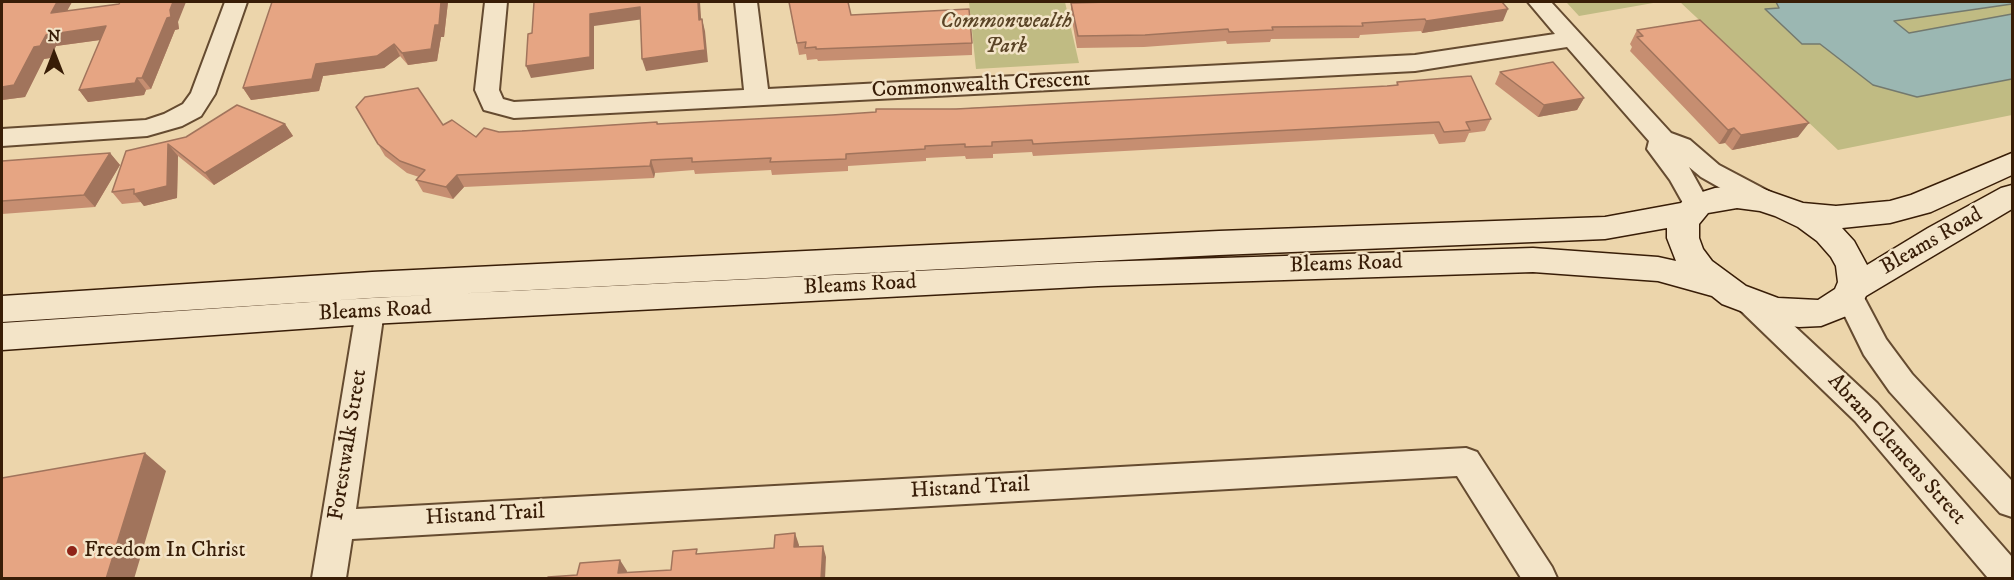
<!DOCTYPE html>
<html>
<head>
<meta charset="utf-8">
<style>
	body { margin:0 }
	#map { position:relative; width:2014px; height:580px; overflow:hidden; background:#ecd5ab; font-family:"IM FELL DW Pica",serif }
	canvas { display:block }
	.frame { position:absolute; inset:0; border:3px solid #381d07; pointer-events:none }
	.north { position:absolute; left:24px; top:24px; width:60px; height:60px; -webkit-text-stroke:4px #f3e4c8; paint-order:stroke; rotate:0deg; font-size:16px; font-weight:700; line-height:24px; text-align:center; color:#381d07 }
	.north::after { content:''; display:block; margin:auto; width:21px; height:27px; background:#381d07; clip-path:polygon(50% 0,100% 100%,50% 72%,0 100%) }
</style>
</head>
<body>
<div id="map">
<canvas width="2014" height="580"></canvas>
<div class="frame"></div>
<div class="north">N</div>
</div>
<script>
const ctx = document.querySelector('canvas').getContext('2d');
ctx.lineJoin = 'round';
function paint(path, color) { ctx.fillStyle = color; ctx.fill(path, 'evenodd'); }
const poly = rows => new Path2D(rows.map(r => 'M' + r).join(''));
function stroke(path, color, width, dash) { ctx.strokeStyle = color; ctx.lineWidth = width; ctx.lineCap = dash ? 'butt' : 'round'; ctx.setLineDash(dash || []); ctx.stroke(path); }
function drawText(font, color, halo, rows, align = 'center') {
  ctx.font = font + ' "IM FELL DW Pica",serif'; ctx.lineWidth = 5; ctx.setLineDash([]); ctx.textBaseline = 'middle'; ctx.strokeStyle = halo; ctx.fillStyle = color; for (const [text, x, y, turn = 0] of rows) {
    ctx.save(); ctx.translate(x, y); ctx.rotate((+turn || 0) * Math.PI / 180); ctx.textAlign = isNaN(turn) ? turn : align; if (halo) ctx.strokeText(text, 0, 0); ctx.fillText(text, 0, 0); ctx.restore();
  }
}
const green = poly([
	[969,2,1065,2,1079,63,976,69],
	[1580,2,1659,2,1579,16,1567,3],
	[1680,2,1776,2,1779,8,1766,9,1820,44,1873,85,1917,97,2012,79,2012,115,1838,150],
	[2012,4,2012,14,1909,33,1894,21]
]);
const water = poly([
	[1776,2,2012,2,2012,4,1894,21,1909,33,2012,14,2012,79,1917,97,1873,85,1820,44,1802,44,1765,9,1779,8,1776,2]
]);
const minor = poly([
	[225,2,247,2,215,94,201,116,182,126,147,136,2,146,2,129,146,120,164,114,183,104,191,93,225,2],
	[485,2,507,2,499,90,503,99,514,102,744,90,735,2,757,2,768,89,1415,55,1555,34,1528,2,1551,2,1671,133,1690,140,1719,165,1772,193,1776,200,1772,207,1763,209,1754,207,1701,177,1689,167,1710,205,1706,212,1697,215,1688,212,1670,180,1647,149,1649,141,1567,47,1415,71,514,118,484,110,475,90,485,2],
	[1849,285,1859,288,1886,339,1912,374,2012,481,2012,517,2000,513,1890,392,1864,355,1835,296,1839,288,1849,285],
	[1751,292,1761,295,1877,403,2012,557,2012,578,1988,578,1855,421,1741,311,1737,303,1741,295,1751,292],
	[370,300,380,303,384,311,356,509,1466,448,1477,452,1552,567,1557,578,1521,578,1457,476,352,539,346,578,312,578,356,311,360,303,370,300]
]);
const secondary = poly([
	[2012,153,2012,175,1931,212,1890,223,1842,228,1854,241,1867,265,1928,228,2001,188,2012,185,2012,209,1866,296,1861,305,1849,315,1821,326,1799,327,1775,324,1722,304,1712,296,1658,281,1533,272,1098,286,370,324,2,350,2,323,370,298,1098,262,1533,248,1658,257,1676,261,1667,238,1667,228,1605,239,1219,255,372,298,2,322,2,296,372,272,1219,231,1605,217,1681,203,1686,197,1715,188,1737,186,1763,189,1803,203,1836,206,1890,201,1911,195,2012,153],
	[1737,208,1760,211,1775,216,1798,227,1817,241,1831,257,1836,266,1838,282,1835,289,1818,300,1778,298,1746,286,1712,261,1703,249,1699,238,1699,224,1708,213,1737,208]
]);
const wall = poly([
	[3,2,72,2,67,10,178,22,179,29,175,30,151,89,146,90,144,95,88,102,79,90,100,40,56,46,50,58,44,59,25,97,2,100,2,5],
	[272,2,448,2,444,37,441,37,437,61,408,65,400,56,384,68,323,76,319,91,251,100,243,88],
	[789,2,851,15,972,43,972,55,818,61,817,59,807,60,806,54,799,55],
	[1071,3,1503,21,1422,33,1421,31,1360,35,1359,38,1271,39,1270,42,1227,44,1226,41,1144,47,1077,48,1071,15],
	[1637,30,1798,137,1732,150,1725,143,1719,144,1630,51,1632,47,1630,44],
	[1500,72,1584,98,1577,110,1538,117,1495,84],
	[1397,82,1491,119,1485,131,1469,133,1465,142,1439,144,1434,134,1033,156,1032,152,993,154,993,158,966,159,965,156,926,158,926,161,848,166,848,171,772,175,771,170,695,174,694,170,655,173,654,178,464,187,453,199,423,192,416,180,419,177,407,173,385,156,356,107,443,125,476,137,499,132,657,122,658,124,1396,86],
	[285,124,293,136,214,185,178,156,177,198,144,206,141,202,122,204,112,192,126,151],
	[110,153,120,165,95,207,2,214,2,161]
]);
const shadedWall = poly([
	[57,2,72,2,60,24,51,13],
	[173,2,186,2,178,22,179,29,175,30,151,89,142,78],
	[441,2,448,2,444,37,441,37,437,61,408,65,402,53],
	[698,2,700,2,702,32,699,20],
	[640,7,644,19,594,26,594,69,531,78,526,66,590,14],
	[1508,9,1503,21,1422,33,1426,21],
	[702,19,705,31,708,62,646,71,642,59],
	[106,26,115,38,56,46,50,58,44,59,25,97,2,100,2,87,34,47,46,35],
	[394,44,400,56,384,68,323,76,319,91,251,100,243,88,316,64],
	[137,78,146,90,144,95,88,102,79,90],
	[1584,98,1577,110,1538,117,1544,105],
	[1809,123,1798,137,1732,150,1741,135],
	[285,124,293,136,214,185,205,173],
	[1734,128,1725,143,1719,144,1728,130],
	[168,144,178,156,177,198,144,206,134,194],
	[110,153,120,165,95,207,84,195],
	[651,160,655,173,654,178,650,166],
	[457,175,464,187,453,199,446,187],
	[145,453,166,471,134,579,106,579],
	[795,533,799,545,798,559,794,547],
	[823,546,826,557,825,579,821,579],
	[620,560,627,571,626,579,618,573]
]);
const building = poly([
	[3,2,57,2,51,13,119,4,120,2,173,2,170,10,171,17,167,18,142,78,137,78,135,83,79,90,106,26,46,35,40,46,34,47,14,85,2,87,2,5,3,2],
	[272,2,441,2,439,25,435,25,431,49,402,53,394,44,377,56,316,64,312,79,243,88,272,2],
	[534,2,698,2,699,20,702,19,705,50,642,59,640,7,590,14,590,57,526,66,528,34,532,33,534,2],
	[789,2,848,2,851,15,969,9,972,43,816,49,816,47,805,48,806,42,797,43,789,2],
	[1111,2,1502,2,1508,9,1426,21,1425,19,1362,23,1363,26,1272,27,1273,30,1229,32,1228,29,1145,35,1078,36,1071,3,1111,2],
	[1700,20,1809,123,1741,135,1734,128,1728,130,1637,37,1643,36,1637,30,1700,20],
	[1553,62,1584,98,1544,105,1500,72,1553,62],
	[1471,76,1491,119,1466,122,1470,130,1444,132,1439,122,1033,144,1032,140,992,142,992,146,965,147,965,144,925,146,925,149,846,154,846,159,770,162,771,158,692,162,692,158,651,160,650,166,457,175,446,187,416,180,425,170,400,161,378,144,356,107,365,97,418,88,443,125,452,120,476,137,484,128,499,132,522,131,657,122,657,124,832,115,876,112,876,109,956,109,1387,86,1398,85,1397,82,1471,76],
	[237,105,285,124,205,173,168,144,167,186,134,194,134,189,112,192,126,151,186,137,237,105],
	[110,153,84,195,2,201,2,161,110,153],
	[145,453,106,579,2,579,2,478,145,453],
	[795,533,794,547,823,546,821,579,548,579,548,577,577,575,580,563,620,560,618,573,671,570,673,551,697,549,696,554,774,548,775,535,795,533]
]);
const markers = [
	[72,551,6,"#8f2418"]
];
const parkNames = [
	["Commonwealth",1006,22],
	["Park",1006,47]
];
const streetNames = [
	["Commonwealth Crescent",981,86,-3],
	["Bleams Road",1932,242,-30],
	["Bleams Road",1346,265,-2],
	["Bleams Road",860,286,-3],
	["Bleams Road",375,312,-3],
	["Forestwalk Street",349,445,-81],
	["Abram Clemens Street",1896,450,48],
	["Histand Trail",970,489,-3],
	["Histand Trail",485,516,-3]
];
const poiNames = [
	["Freedom In Christ",84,551]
];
paint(green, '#c0bb83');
paint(water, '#9bb7b2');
stroke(water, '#73796e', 1.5);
stroke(minor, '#654b30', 4);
stroke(secondary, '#381d07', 3);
paint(minor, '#f3e4c8');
paint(secondary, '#f3e4c8');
paint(wall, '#c68e71');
paint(shadedWall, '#a1745c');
paint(building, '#e6a583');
stroke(building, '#a1745c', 1.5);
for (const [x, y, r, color] of markers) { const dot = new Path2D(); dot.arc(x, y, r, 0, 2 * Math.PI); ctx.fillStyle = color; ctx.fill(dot); stroke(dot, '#f3e4c8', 2); }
drawText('italic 22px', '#5a4426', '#f3e4c8', parkNames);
drawText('22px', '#381d07', '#f3e4c8', streetNames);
drawText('22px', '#381d07', '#f3e4c8', poiNames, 'left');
</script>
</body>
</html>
